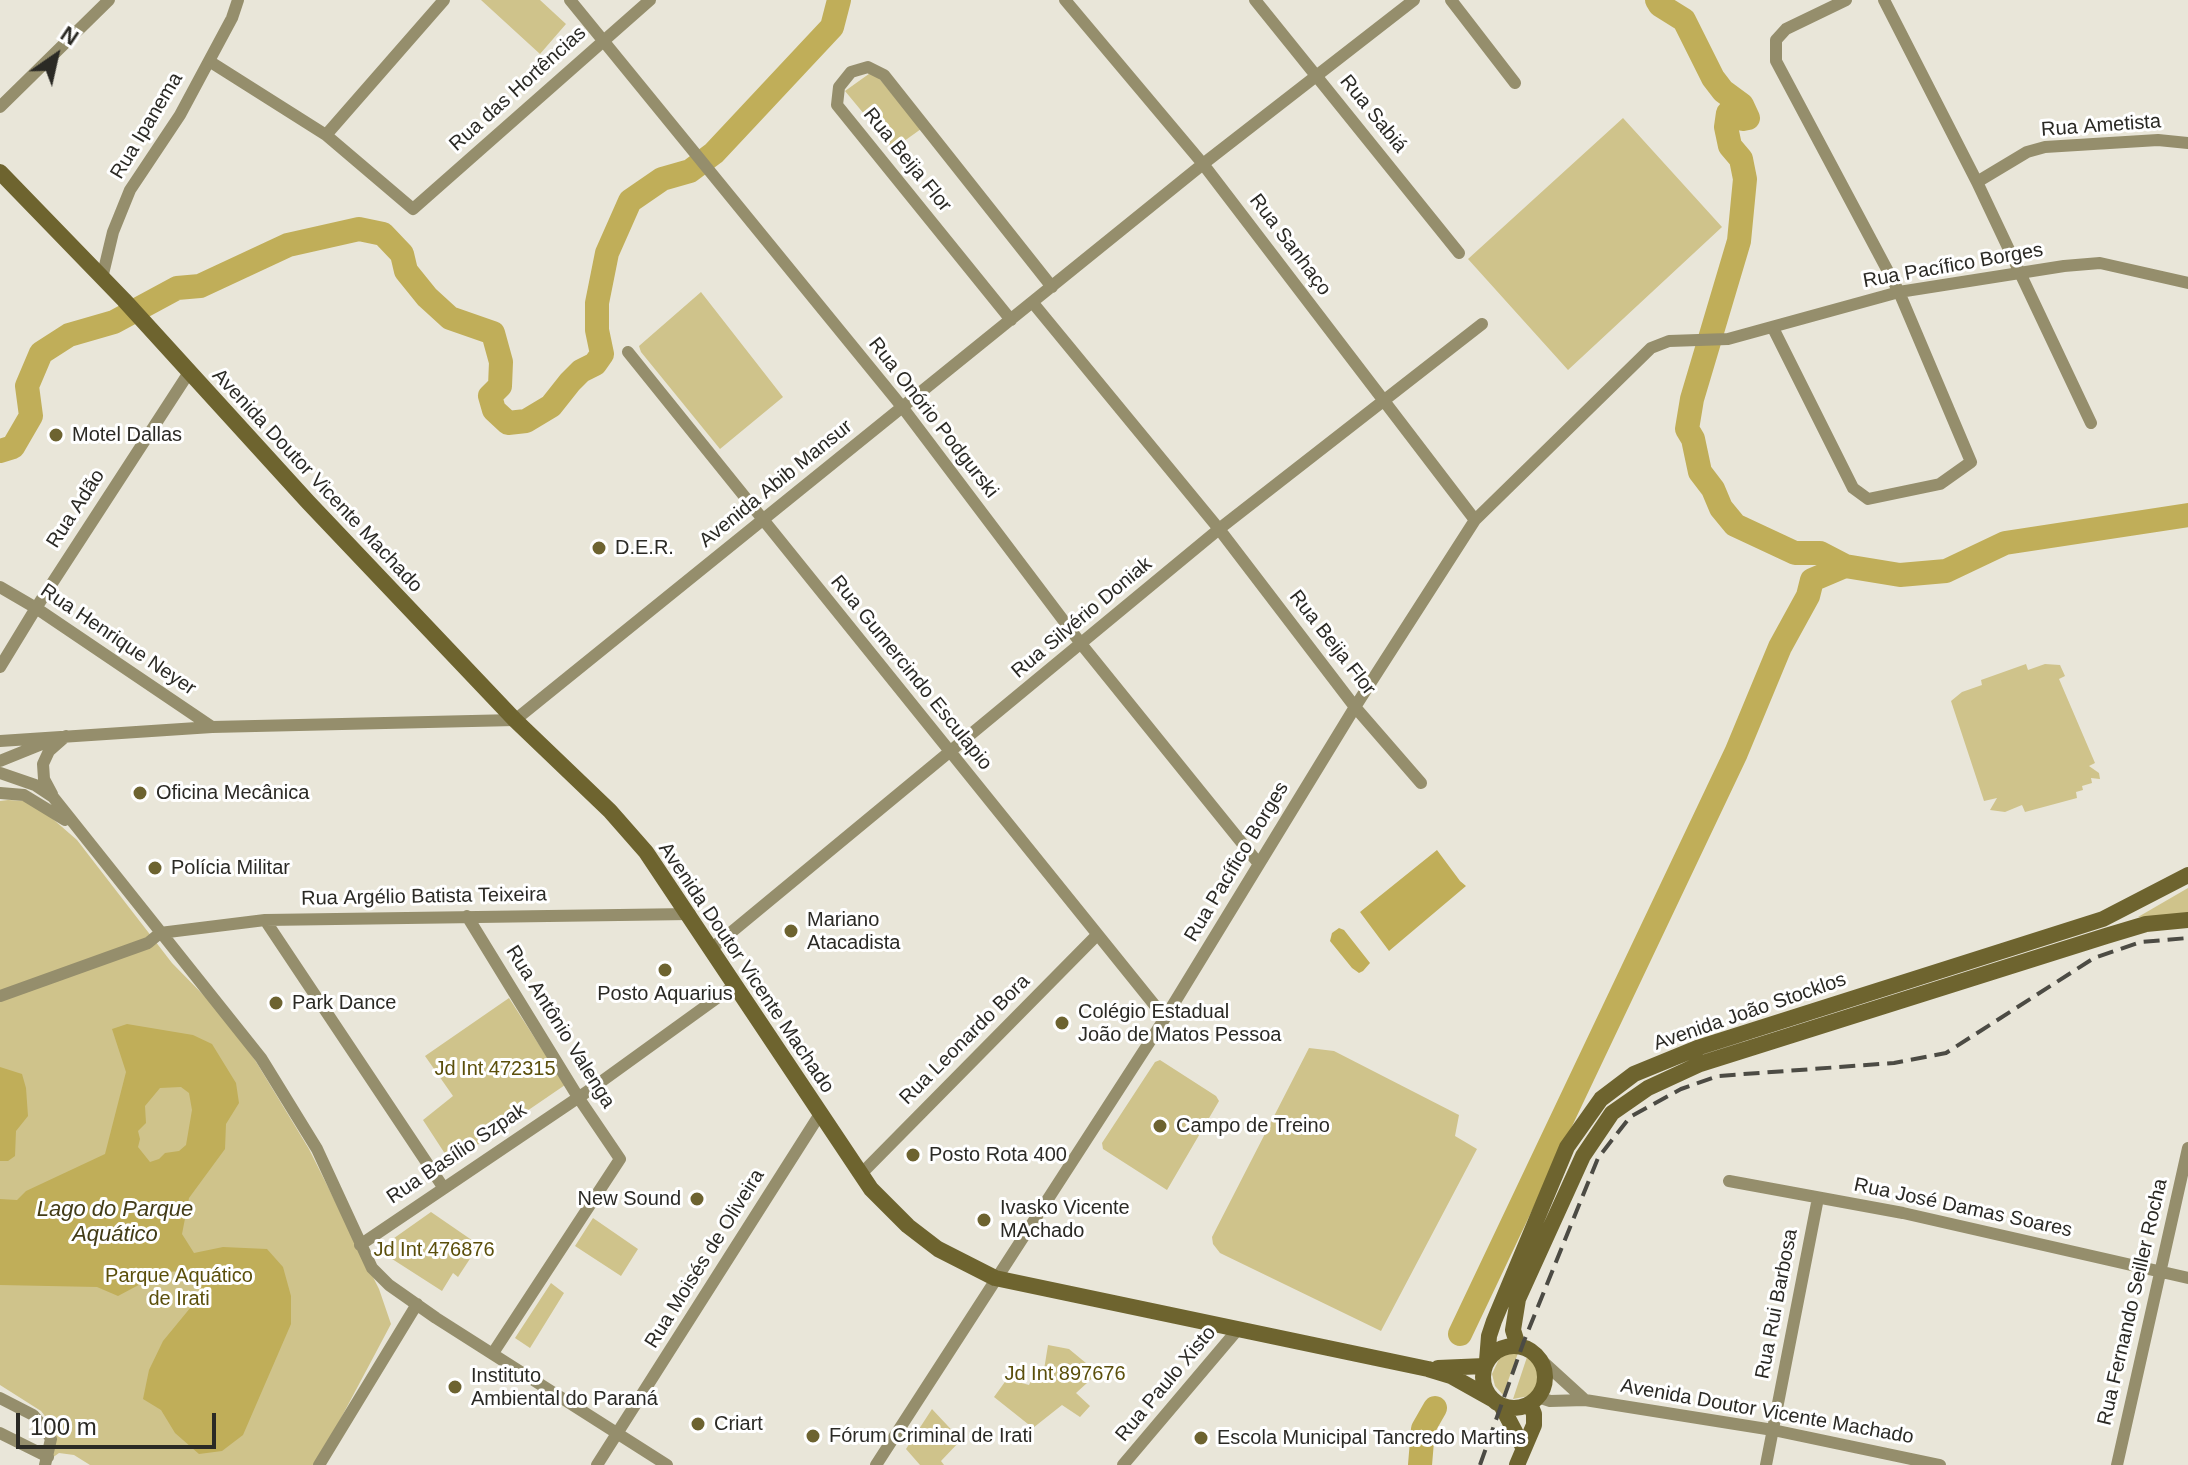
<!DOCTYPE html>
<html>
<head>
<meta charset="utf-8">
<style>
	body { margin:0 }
	#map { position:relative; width:2188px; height:1465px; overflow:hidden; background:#e9e6d9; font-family:Arial,sans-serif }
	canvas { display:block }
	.north { position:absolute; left:16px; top:16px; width:80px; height:80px; -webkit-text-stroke:6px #fff; paint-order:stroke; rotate:34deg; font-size:22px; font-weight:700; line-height:32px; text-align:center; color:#2b2a25 }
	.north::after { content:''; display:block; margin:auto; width:28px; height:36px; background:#2b2a25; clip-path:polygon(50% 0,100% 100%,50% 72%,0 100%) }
	.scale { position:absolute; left:16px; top:1413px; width:200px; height:36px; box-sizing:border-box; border:4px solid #2b2a25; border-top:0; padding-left:10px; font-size:24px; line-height:28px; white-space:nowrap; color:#2b2a25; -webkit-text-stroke:6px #fff; paint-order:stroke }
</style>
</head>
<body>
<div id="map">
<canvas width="2188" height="1465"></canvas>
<div class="north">N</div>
<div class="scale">100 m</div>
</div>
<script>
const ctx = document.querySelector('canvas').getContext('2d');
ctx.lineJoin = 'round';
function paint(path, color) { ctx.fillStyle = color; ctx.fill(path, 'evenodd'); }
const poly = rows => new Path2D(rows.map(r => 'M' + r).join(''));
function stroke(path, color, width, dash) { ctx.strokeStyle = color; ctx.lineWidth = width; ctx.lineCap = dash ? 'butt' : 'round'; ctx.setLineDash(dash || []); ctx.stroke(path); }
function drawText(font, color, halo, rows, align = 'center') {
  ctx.font = font + ' Arial,sans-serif'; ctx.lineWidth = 6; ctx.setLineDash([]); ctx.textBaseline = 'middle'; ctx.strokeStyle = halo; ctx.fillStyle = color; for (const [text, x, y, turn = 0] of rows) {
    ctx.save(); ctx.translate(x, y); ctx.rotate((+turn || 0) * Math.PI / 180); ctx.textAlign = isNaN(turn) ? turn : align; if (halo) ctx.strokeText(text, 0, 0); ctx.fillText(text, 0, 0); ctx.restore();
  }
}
const green = poly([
	[481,0,540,0,566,24,540,54],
	[873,71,921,129,893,149,845,91],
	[1623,118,1722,227,1568,370,1468,259],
	[701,292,783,397,720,449,641,352,639,346],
	[2045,664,2060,665,2065,676,2059,679,2095,763,2089,766,2099,773,2100,779,2091,778,2092,783,2082,786,2083,790,2076,792,2077,798,2025,812,2022,805,2005,812,1990,810,1997,798,1984,801,1951,701,1962,692,1982,685,1981,680,2026,664,2028,670],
	[8,800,24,801,46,813,77,840,172,963,221,1013,255,1060,309,1149,379,1289,391,1324,316,1465,90,1465,74,1455,59,1453,45,1463,51,1447,51,1424,41,1411,0,1385,0,801],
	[2188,888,2188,917,2138,917],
	[509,998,565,1085,451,1163,423,1120,453,1096,425,1056],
	[1309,1048,1334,1051,1459,1115,1455,1136,1477,1149,1381,1331,1220,1253,1213,1244,1212,1237],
	[1160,1060,1216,1096,1219,1101,1167,1190,1103,1149,1102,1143,1155,1062],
	[431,1212,479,1245,458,1277,453,1273,442,1291,389,1257,380,1248],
	[593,1218,638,1249,621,1276,575,1246],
	[551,1283,564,1293,530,1348,515,1338],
	[1048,1345,1069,1349,1098,1373,1076,1393,1090,1406,1080,1417,1062,1405,1033,1428,994,1397,1007,1379,1029,1385,1034,1374,1043,1376],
	[1511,1351,1518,1353,1503,1395,1495,1386,1492,1374,1499,1359],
	[1528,1354,1539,1368,1540,1380,1534,1392,1529,1396,1513,1399],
	[932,1409,961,1440,941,1461,944,1465,920,1465,906,1449]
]);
const water = poly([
	[1437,850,1460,881,1466,886,1389,951,1360,912],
	[1339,928,1344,930,1370,963,1363,971,1359,973,1352,968,1330,941,1332,933],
	[127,1024,193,1035,212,1044,236,1083,239,1103,226,1124,225,1149,189,1198,182,1234,194,1253,223,1247,267,1249,283,1267,291,1296,291,1324,243,1435,222,1451,199,1454,175,1433,161,1410,143,1399,149,1370,163,1341,200,1296,199,1282,185,1271,163,1272,118,1296,97,1287,0,1285,0,1199,17,1200,26,1191,105,1154,126,1072,112,1029],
	[181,1087,189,1093,192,1110,186,1145,179,1151,165,1153,159,1159,150,1162,138,1147,140,1139,138,1131,146,1123,145,1106,160,1088],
	[0,1067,22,1074,26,1088,28,1116,16,1131,15,1156,8,1161,0,1161]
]);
const river = poly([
	[1657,0,1660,5,1684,20,1713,78,1723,91,1742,105,1748,118,1743,119,1734,113,1728,113,1726,127,1730,146,1741,159,1745,179,1739,241,1692,399,1687,429,1693,439,1700,472,1713,489,1721,508,1735,525,1795,553,1820,553,1845,566],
	[0,451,13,447,31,416,27,386,41,353,69,335,114,322,177,288,200,286,288,245,359,229,383,234,402,254,406,271,427,297,450,318,493,333,501,362,500,386,490,396,494,410,508,423,526,421,551,406,570,382,581,371,595,364,602,354,597,330,597,303,607,253,630,201,662,179,690,171,714,153,832,27,839,0],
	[1460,1334,1736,753,1780,647,1808,596,1812,580,1845,566,1900,575,1946,571,2005,543,2188,515],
	[1420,1465,1423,1429,1435,1408]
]);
const street = poly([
	[570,0,903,408,1082,645,1259,864],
	[1065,0,1203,164,1475,520],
	[1255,0,1459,253],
	[1451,0,1515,83],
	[1884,0,1977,182,2091,423],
	[209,61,326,135,413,209,650,0],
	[0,107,109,0],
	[326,135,444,0],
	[1977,182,2027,152,2045,147,2158,140,2188,143],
	[102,278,113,232,130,190,180,115,232,18,238,0],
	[1033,303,1219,529,1355,707,1421,783],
	[1011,320,837,105,839,87,851,72,868,67,884,75,1052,287],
	[1773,328,1853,488,1868,499,1940,484,1971,462,1899,292,1776,61,1776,40,1786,29,1846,0],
	[628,352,1165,1018],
	[0,587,36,608,212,727],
	[0,667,36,608,188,374],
	[0,741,212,727,515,720,1203,164,1414,0],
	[0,761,47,742],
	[0,773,35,785,53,797,261,1058,317,1149,372,1268,389,1285,436,1318,667,1465],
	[0,793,24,795,65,820],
	[52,794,44,779,43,764,49,751,66,736],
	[467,916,578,1097,620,1159,493,1353],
	[265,920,443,1187],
	[712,948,1219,529,1482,324],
	[0,996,148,943,160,933,265,920,690,914],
	[861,1174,1097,935],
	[1729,1181,1903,1213,2188,1278],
	[360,1245,591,1089,735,985],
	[1540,1359,1585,1400],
	[1538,1397,1550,1401,1585,1400,1773,1430,1940,1465],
	[0,1398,33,1415,45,1429,51,1439,45,1465],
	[0,1433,48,1457],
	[319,1465,417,1304],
	[597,1465,820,1114],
	[876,1465,1165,1018,1355,707,1475,520,1651,348,1669,341,1728,339,1899,292,2064,266,2100,263,2188,283],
	[1123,1465,1239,1328],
	[1766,1465,1818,1198],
	[2117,1465,2188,1148]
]);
const secondary = poly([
	[0,172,124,300,308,502,515,720,610,811,646,852,871,1189,908,1226,938,1249,995,1278,1428,1369,1451,1376,1492,1399],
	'1483 1377a31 31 0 1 1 62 0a31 31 0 1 1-62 0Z',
	[1518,1346,1513,1330,1518,1299,1583,1156,1612,1113,1648,1088,1700,1064,2106,936,2146,924,2188,920],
	[1487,1361,1489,1336,1494,1321,1567,1147,1601,1099,1634,1074,1700,1047,2103,919,2188,875],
	[1438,1368,1485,1366],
	[1501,1405,1523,1447],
	[1517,1465,1534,1425,1534,1414,1530,1404]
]);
const rail = poly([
	[1480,1465,1524,1341,1598,1158,1630,1117,1681,1089,1718,1076,1894,1063,1946,1053,2094,958,2141,942,2188,938]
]);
const markers = [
	[56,435,8,"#6d6330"],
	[599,548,8,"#6d6330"],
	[140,793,8,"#6d6330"],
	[155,868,8,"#6d6330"],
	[791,931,8,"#6d6330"],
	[665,970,8,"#6d6330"],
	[276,1003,8,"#6d6330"],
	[1062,1023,8,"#6d6330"],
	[1160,1126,8,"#6d6330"],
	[913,1155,8,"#6d6330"],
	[697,1199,8,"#6d6330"],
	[984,1220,8,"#6d6330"],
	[455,1387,8,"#6d6330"],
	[698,1424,8,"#6d6330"],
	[813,1436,8,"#6d6330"],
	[1201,1438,8,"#6d6330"]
];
const streetNames = [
	["Rua das Hortências",518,89,-42],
	["Rua Sabiá",1373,114,51],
	["Rua Ipanema",147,126,-59],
	["Rua Ametista",2101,126,-4],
	["Rua Beija Flor",907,160,51],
	["Rua Sanhaço",1290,245,53],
	["Rua Pacífico Borges",1953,266,-10],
	["Rua Onório Podgurski",933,418,52],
	["Avenida Doutor Vicente Machado",317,481,47],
	["Avenida Abib Mansur",776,484,-39],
	["Rua Adão",76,509,-57],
	["Rua Silvério Doniak",1082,618,-40],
	["Rua Henrique Neyer",118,640,34],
	["Rua Beija Flor",1332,643,52],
	["Rua Gumercindo Esculapio",911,673,51],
	["Rua Pacífico Borges",1237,862,-59],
	["Rua Argélio Batista Teixeira",424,897,-1],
	["Avenida Doutor Vicente Machado",746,968,56],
	["Avenida João Stocklos",1750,1012,-19],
	["Rua Antônio Valenga",560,1027,58],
	["Rua Leonardo Bora",965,1040,-45],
	["Rua Basílio Szpak",457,1154,-34],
	["Rua José Damas Soares",1963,1208,12],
	["Rua Moisés de Oliveira",705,1259,-58],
	["Rua Fernando Seiller Rocha",2133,1302,-77],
	["Rua Rui Barbosa",1777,1304,-79],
	["Rua Paulo Xisto",1166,1384,-50],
	["Avenida Doutor Vicente Machado",1767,1412,10]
];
const poiNames = [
	["Motel Dallas",72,435],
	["D.E.R.",615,548],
	["Oficina Mecânica",156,793],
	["Polícia Militar",171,868],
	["Mariano",807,920],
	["Atacadista",807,943],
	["Posto Aquarius",665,994,"center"],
	["Park Dance",292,1003],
	["Colégio Estadual",1078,1012],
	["João de Matos Pessoa",1078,1035],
	["Campo de Treino",1176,1126],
	["Posto Rota 400",929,1155],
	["New Sound",681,1199,"right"],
	["Ivasko Vicente",1000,1208],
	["MAchado",1000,1231],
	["Instituto",471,1376],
	["Ambiental do Paraná",471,1399],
	["Criart",714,1424],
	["Fórum Criminal de Irati",829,1436],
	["Escola Municipal Tancredo Martins",1217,1438]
];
const parkNames = [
	["Jd Int 472315",495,1069],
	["Jd Int 476876",434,1250],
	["Parque Aquático",179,1276],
	["de Irati",179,1299],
	["Jd Int 897676",1065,1374]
];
const waterNames = [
	["Lago do Parque",115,1210],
	["Aquático",115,1235]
];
paint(green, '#cfc38b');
paint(water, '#c0ae59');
stroke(river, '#c0ae59', 24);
stroke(street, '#958e6c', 12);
stroke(secondary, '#6e642f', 16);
stroke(rail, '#4c4b44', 4, [16, 8]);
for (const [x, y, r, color] of markers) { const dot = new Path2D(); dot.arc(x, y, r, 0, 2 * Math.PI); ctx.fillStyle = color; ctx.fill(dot); stroke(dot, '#fff', 3); }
drawText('20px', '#2b2a25', '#fff', streetNames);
drawText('20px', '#2b2a25', '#fff', poiNames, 'left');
drawText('20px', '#5b4f0b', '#fff', parkNames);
drawText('italic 22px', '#433c17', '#fff', waterNames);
</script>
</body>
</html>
